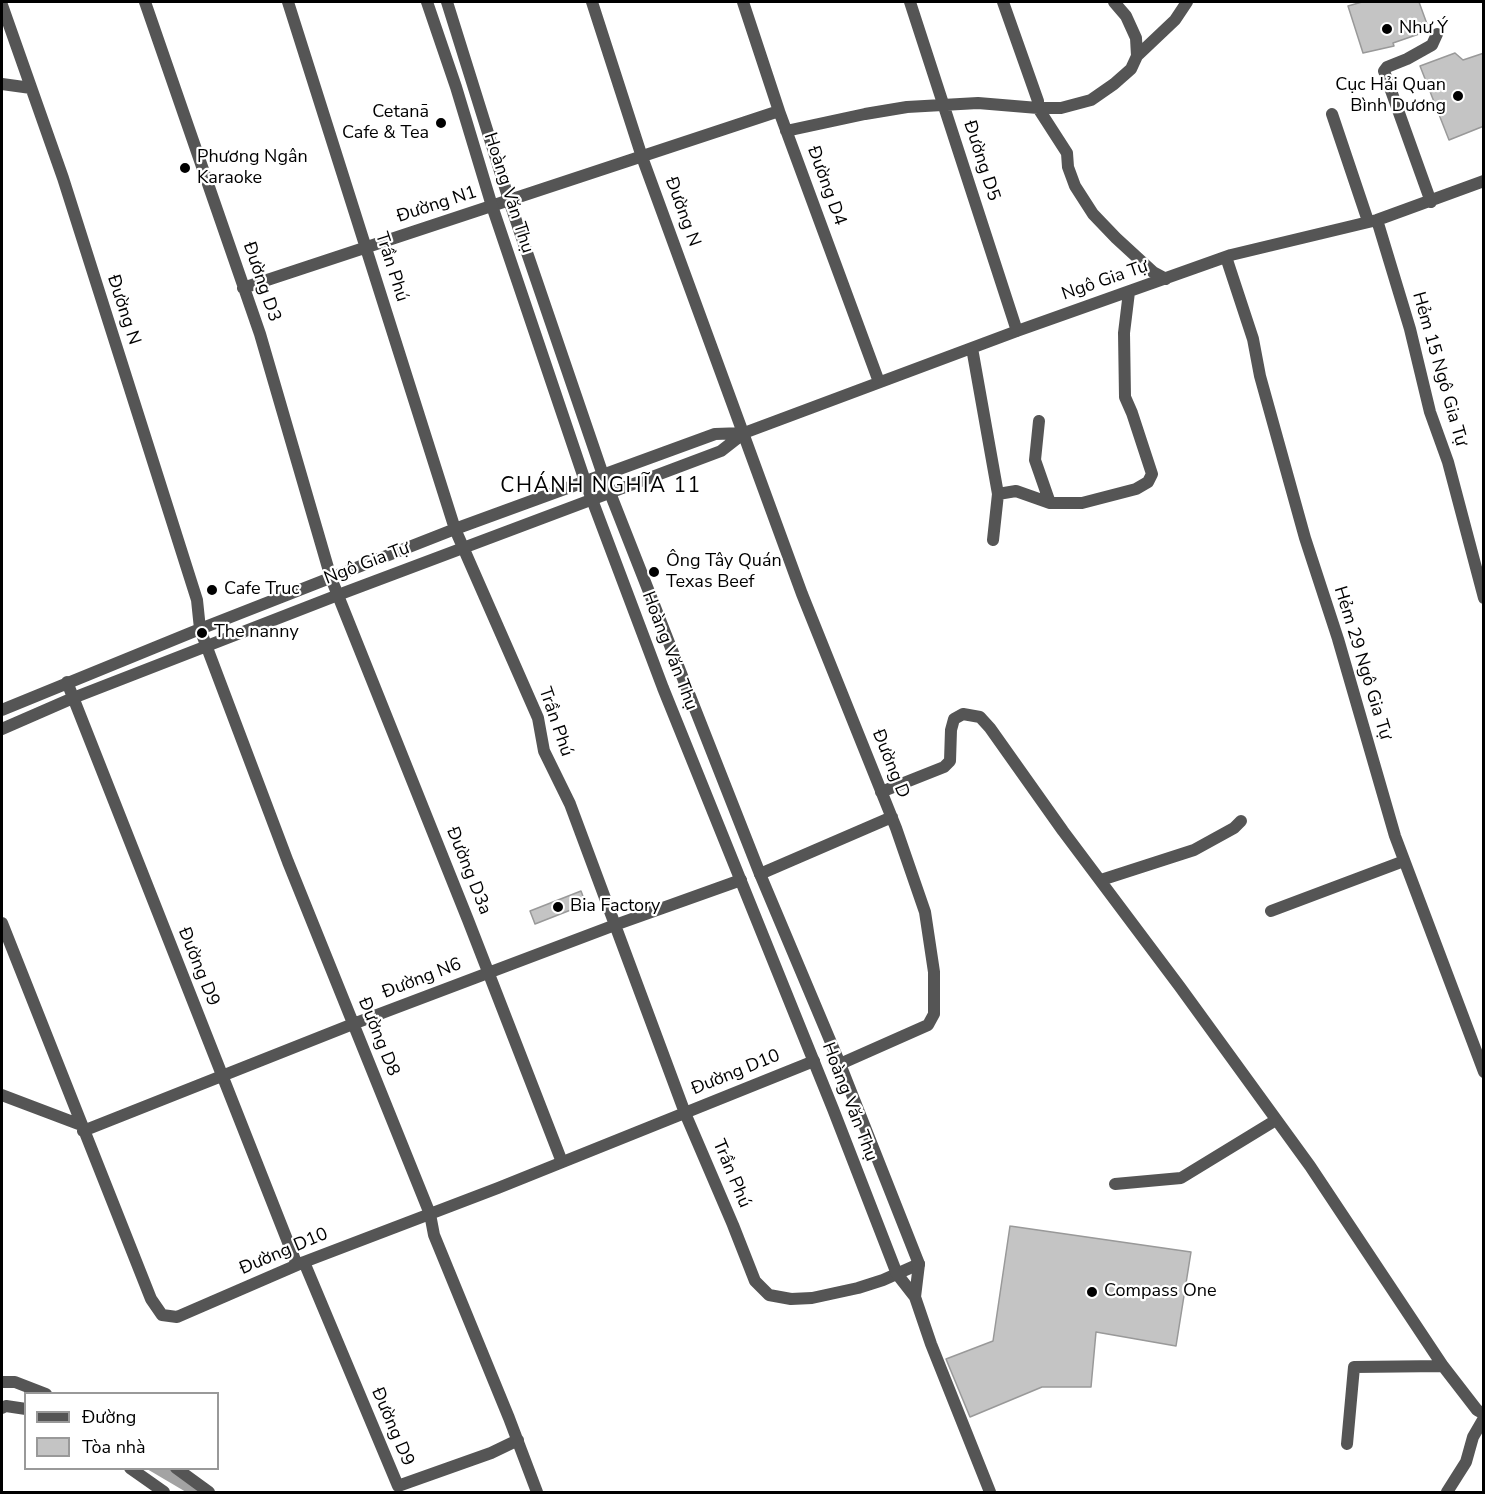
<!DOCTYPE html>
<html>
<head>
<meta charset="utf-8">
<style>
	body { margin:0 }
	#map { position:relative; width:1485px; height:1494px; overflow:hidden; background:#fff; font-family:"Nunito Sans",sans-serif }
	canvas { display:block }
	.frame { position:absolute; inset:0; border:3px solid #000; pointer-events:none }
	.legend { position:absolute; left:24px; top:1392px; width:195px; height:78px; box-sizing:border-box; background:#fff; border:2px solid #999; margin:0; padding:8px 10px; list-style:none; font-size:18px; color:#000 }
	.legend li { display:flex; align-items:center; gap:12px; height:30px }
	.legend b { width:30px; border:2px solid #999 }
</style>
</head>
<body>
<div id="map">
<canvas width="1485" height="1494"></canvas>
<div class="frame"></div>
<ul class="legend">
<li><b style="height:8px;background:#555"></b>Đường</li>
<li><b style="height:16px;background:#c4c4c4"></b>Tòa nhà</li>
</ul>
</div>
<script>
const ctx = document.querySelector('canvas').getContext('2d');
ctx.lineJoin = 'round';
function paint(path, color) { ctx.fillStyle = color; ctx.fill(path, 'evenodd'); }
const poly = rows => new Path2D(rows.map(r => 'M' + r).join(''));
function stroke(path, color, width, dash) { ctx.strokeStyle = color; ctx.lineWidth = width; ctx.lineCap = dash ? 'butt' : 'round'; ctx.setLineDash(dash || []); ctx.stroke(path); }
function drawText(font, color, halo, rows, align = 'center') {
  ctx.font = font + ' "Nunito Sans",sans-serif'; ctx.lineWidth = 4.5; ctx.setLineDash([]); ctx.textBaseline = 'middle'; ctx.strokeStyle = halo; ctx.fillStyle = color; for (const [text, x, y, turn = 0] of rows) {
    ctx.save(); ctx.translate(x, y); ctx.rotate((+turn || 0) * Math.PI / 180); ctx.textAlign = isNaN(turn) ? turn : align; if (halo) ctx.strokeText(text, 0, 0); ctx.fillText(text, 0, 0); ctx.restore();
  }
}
const water = poly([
	[147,1469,172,1469,207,1492,186,1492]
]);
const building = poly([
	[1362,2,1419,2,1427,24,1422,26,1419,34,1393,43,1394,46,1363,53,1348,6,1362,2],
	[1455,53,1463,60,1484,53,1484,126,1449,140,1420,66,1455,53],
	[581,891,586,904,535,924,530,911,581,891],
	[1010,1226,1191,1252,1176,1346,1096,1332,1091,1387,1042,1387,970,1417,946,1359,993,1341,1010,1226]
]);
const minor = poly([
	[145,2,260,334,331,578,468,920,562,1162],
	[288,2,455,529,538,718,544,751,570,804,685,1113,733,1225,755,1281,769,1295,791,1299,812,1298,858,1288,883,1280,919,1264],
	[592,2,642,157,802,594,896,828,925,912,934,972,934,1014,928,1025,840,1064],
	[743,2,779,111,879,382],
	[910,2,1017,331],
	[1003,2,1038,101,1038,108,1061,108,1091,100,1114,84,1131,69,1137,56,1175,20,1187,2],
	[1114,2,1126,16,1136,38,1137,56],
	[2,5,63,178,197,600,200,629,288,862,430,1214,434,1235,509,1418,537,1492],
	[2,84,31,88],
	[1332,114,1368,221],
	[786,131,865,114,907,107,978,103,1038,108,1067,153,1068,167,1075,186,1093,214,1116,238,1153,272,1166,279],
	[1431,202,1384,71,1387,67,1407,59,1432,45,1437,34],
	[1377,220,1410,329,1430,412,1448,462,1484,598],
	[1226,257,1253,339,1260,376,1305,538,1338,639,1395,836,1484,1072],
	[243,288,779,111],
	[972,348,998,494],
	[1039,421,1035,460,1050,503],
	[993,540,998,494,1016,491,1050,503,1082,503,1136,489,1148,482,1152,474,1132,413,1125,397,1124,333,1129,292],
	[67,682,297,1265],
	[2,710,200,629,455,529,715,434,744,433],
	[2,729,73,698,338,595,721,451,744,433,1017,331,1231,255,1377,220,1484,181],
	[881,792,944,767,950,761,951,730,954,719,963,714,980,717,990,728,1063,831,1180,987,1310,1166,1443,1366,1477,1410,1484,1414],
	[760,874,892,817],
	[1101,880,1194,850,1234,828,1241,821],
	[1271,911,1404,861],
	[2,923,151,1299,162,1315,177,1317,304,1262,498,1188,814,1061],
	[2,1095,81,1125],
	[83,1131,353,1024,615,925,741,880],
	[1115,1184,1181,1178,1276,1120],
	[304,1262,398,1486,491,1453,518,1440],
	[2,1382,15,1382,46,1394],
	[2,1408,6,1406,26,1409],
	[1347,1444,1354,1367,1443,1366],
	[130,1468,164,1492],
	[176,1468,209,1492],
	[1447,1492,1466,1462,1473,1437,1484,1418]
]);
const tertiary = poly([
	[427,2,456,87,492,206,585,481,663,688,833,1109,897,1274,915,1297,931,1344,990,1492],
	[447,2,509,200,603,475,760,874,840,1064,919,1264,915,1297]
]);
const markers = [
	[1387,29,6,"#000"],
	[1458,96,6,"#000"],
	[441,123,6,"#000"],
	[185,168,6,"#000"],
	[654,572,6,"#000"],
	[212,590,6,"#000"],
	[202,633,6,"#000"],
	[558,907,6,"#000"],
	[1092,1292,6,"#000"]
];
const poiNames = [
	["Như Ý",1399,29],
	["Cục Hải Quan",1446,86,"right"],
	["Bình Dương",1446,107,"right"],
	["Cetanā",429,113,"right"],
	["Cafe & Tea",429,134,"right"],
	["Phương Ngân",197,158],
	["Karaoke",197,179],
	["Ông Tây Quán",666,562],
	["Texas Beef",666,583],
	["Cafe Truc",224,590],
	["The nanny",214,633],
	["Bia Factory",570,907],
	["Compass One",1104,1292]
];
const streetNames = [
	["Đường D5",981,161,72],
	["Đường D4",826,186,70],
	["Hoàng Văn Thụ",508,193,72],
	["Đường N1",437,205,-18],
	["Đường N",682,212,70],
	["Trần Phú",391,267,72],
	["Ngô Gia Tự",1105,281,-19],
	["Đường D3",261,282,71],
	["Đường N",123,310,72],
	["Hẻm 15 Ngô Gia Tự",1439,369,74],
	["Ngô Gia Tự",367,564,-21],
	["Hoàng Văn Thụ",669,651,69],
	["Hẻm 29 Ngô Gia Tự",1362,663,73],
	["Trần Phú",555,722,71],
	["Đường D",890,764,68],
	["Đường D3a",468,871,68],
	["Đường D9",198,967,68],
	["Đường N6",422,979,-21],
	["Đường D8",378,1037,68],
	["Đường D10",736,1073,-22],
	["Hoàng Văn Thụ",849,1102,69],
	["Trần Phú",731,1174,67],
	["Đường D10",284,1252,-23],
	["Đường D9",392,1427,67]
];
const quarterNames = [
	["CHÁNH NGHĨA 11",601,487]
];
paint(water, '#a3a3a3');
paint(building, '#c4c4c4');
stroke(building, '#999', 1.5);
stroke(minor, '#555', 12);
stroke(tertiary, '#555', 12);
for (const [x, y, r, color] of markers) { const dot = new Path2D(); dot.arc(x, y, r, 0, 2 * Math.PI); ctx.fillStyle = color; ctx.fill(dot); stroke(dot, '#fff', 2); }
drawText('18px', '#000', '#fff', poiNames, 'left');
drawText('18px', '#000', '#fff', streetNames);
ctx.letterSpacing = '1.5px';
drawText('21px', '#000', '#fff', quarterNames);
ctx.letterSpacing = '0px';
</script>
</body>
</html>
